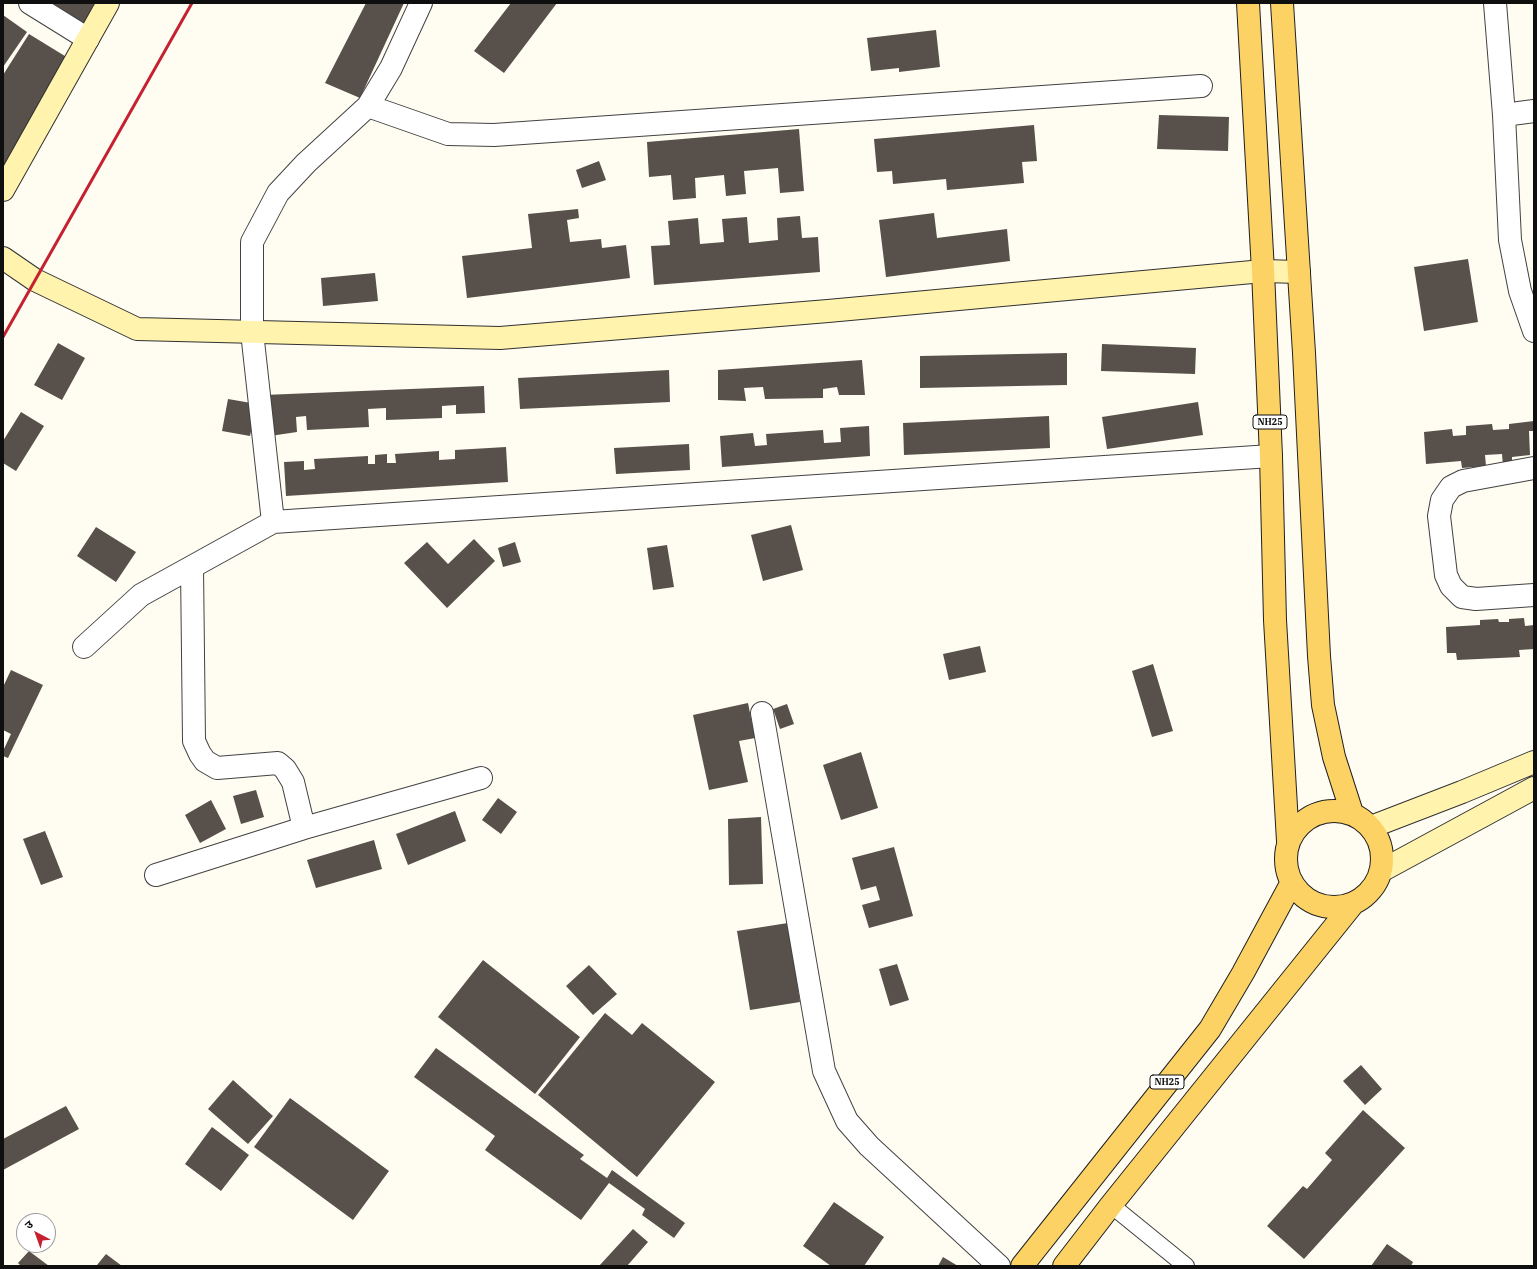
<!DOCTYPE html>
<html>
<head>
<meta charset="utf-8">
<style>
	body { margin:0 }
	#map { position:relative; width:1537px; height:1269px; overflow:hidden; background:#fffcf2; font-family:"IBM Plex Serif","Noto Sans Devanagari",serif }
	canvas { display:block }
	.frame { position:absolute; inset:0; border:4px solid #0f0f0f; pointer-events:none }
	.north { position:absolute; left:16px; top:1213px; width:40px; height:40px; box-sizing:border-box; background:#fff; border:1px solid #9f9f9f; border-radius:50%; rotate:319deg; font-size:11px; font-weight:700; line-height:16px; text-align:center; color:#0f0f0f }
	.north::after { content:''; display:block; margin:auto; width:14px; height:18px; background:#c42230; clip-path:polygon(50% 0,100% 100%,50% 72%,0 100%) }
</style>
</head>
<body>
<div id="map">
<canvas width="1537" height="1269"></canvas>
<div class="frame"></div>
<div class="north">उ</div>
</div>
<script>
const ctx = document.querySelector('canvas').getContext('2d');
ctx.lineJoin = 'round';
function paint(path, color) { ctx.fillStyle = color; ctx.fill(path, 'evenodd'); }
const poly = rows => new Path2D(rows.map(r => 'M' + r).join(''));
function stroke(path, color, width, dash) { ctx.strokeStyle = color; ctx.lineWidth = width; ctx.lineCap = dash ? 'butt' : 'round'; ctx.setLineDash(dash || []); ctx.stroke(path); }
function drawText(font, color, halo, rows, align = 'center') {
  ctx.font = font + ' "IBM Plex Serif",serif'; ctx.lineWidth = 4; ctx.setLineDash([]); ctx.textBaseline = 'middle'; ctx.strokeStyle = halo; ctx.fillStyle = color; for (const [text, x, y, turn = 0] of rows) {
    ctx.save(); ctx.translate(x, y); ctx.rotate((+turn || 0) * Math.PI / 180); ctx.textAlign = isNaN(turn) ? turn : align; if (halo) ctx.strokeText(text, 0, 0); ctx.fillText(text, 0, 0); ctx.restore();
  }
}
const building = poly([
	[49,3,99,3,84,27],
	[366,3,404,3,360,98,325,83],
	[511,3,557,3,504,73,474,51],
	[3,15,27,32,3,67],
	[936,30,940,67,899,72,899,68,871,71,867,38],
	[29,34,73,61,3,180,3,75],
	[1159,115,1229,117,1228,151,1157,149],
	[1034,125,1037,161,1022,162,1024,183,947,190,946,179,893,184,892,171,877,172,874,139],
	[799,129,804,191,780,193,778,168,744,171,746,194,726,196,724,175,695,178,696,198,673,200,671,175,649,177,647,142],
	[599,161,606,180,582,188,576,170],
	[578,209,579,218,567,220,570,242,601,239,602,248,626,245,630,278,467,298,462,256,532,248,528,214],
	[934,213,937,238,1007,229,1010,261,886,277,879,220],
	[800,216,802,238,818,237,820,272,654,285,651,246,670,245,668,221,698,218,700,244,724,242,722,219,747,217,749,243,778,240,777,218],
	[1468,259,1478,322,1424,331,1414,267],
	[375,273,378,301,323,306,321,278],
	[58,343,85,358,62,400,34,385],
	[1102,344,1196,348,1195,374,1101,371],
	[1067,353,1067,385,920,388,920,356],
	[862,360,865,395,839,395,837,387,823,389,823,398,765,399,763,387,744,388,746,401,718,400,718,370],
	[669,370,670,402,520,409,518,378],
	[484,386,485,413,456,414,456,405,442,406,442,418,386,420,386,408,368,409,369,427,307,430,306,416,296,417,297,432,270,436,264,395],
	[228,399,257,404,250,436,222,431],
	[1198,402,1203,435,1107,449,1102,417],
	[21,412,44,426,16,471,3,463,3,441],
	[1049,416,1050,448,904,455,903,423],
	[1534,421,1534,431,1529,431,1530,455,1512,457,1512,465,1503,466,1502,454,1485,455,1486,466,1462,468,1461,461,1426,464,1424,432,1452,429,1453,436,1466,435,1466,426,1492,424,1493,430,1509,429,1509,424],
	[869,426,870,456,722,467,720,436,753,433,755,446,767,445,766,434,823,430,824,443,841,442,840,428],
	[689,444,690,470,616,474,614,448],
	[506,447,508,482,286,496,284,462,304,461,304,470,315,469,314,459,368,456,368,464,375,464,375,455,387,454,387,463,396,463,395,454,439,451,439,460,455,459,455,450],
	[791,525,803,570,763,581,751,535],
	[96,527,136,552,116,582,77,556],
	[474,539,495,561,447,608,404,563,427,542,448,564],
	[515,542,521,562,503,567,498,548],
	[667,545,674,587,653,590,647,548],
	[1524,618,1525,626,1534,625,1534,649,1519,650,1520,657,1457,660,1456,653,1447,653,1446,627,1480,625,1480,620,1498,619,1499,622,1509,622,1509,619],
	[980,646,986,672,949,680,943,654],
	[1153,664,1173,731,1152,737,1132,671],
	[11,670,43,685,8,758,3,756,3,751,11,734,3,730,3,687],
	[748,703,755,738,739,741,748,782,709,790,693,715],
	[787,704,794,724,780,729,773,709],
	[861,752,878,808,841,820,823,765],
	[256,790,264,817,241,824,233,796],
	[498,798,517,812,501,834,482,820],
	[211,800,226,829,200,843,185,815],
	[455,811,466,841,408,865,396,834],
	[761,817,763,884,729,885,728,819],
	[45,831,63,877,41,885,23,839],
	[374,840,382,869,316,888,307,860],
	[894,847,913,916,869,928,862,905,880,900,876,886,861,890,852,858],
	[788,923,800,1002,750,1010,737,931],
	[483,960,580,1037,535,1094,438,1017],
	[897,964,909,1000,890,1006,879,969],
	[589,965,617,994,593,1015,566,986],
	[605,1013,632,1035,642,1023,715,1082,637,1177,538,1095],
	[436,1048,584,1155,580,1159,607,1178,612,1170,685,1223,674,1238,642,1215,645,1209,609,1183,581,1220,485,1150,495,1136,414,1077],
	[1361,1065,1382,1089,1365,1105,1343,1081],
	[233,1080,273,1116,248,1144,208,1109],
	[290,1098,389,1171,353,1220,254,1147],
	[66,1106,79,1129,3,1170,3,1139],
	[1363,1110,1405,1148,1304,1259,1267,1226,1303,1186,1307,1189,1332,1160,1325,1153],
	[212,1127,249,1155,221,1191,185,1164],
	[834,1202,884,1237,864,1266,831,1266,803,1246],
	[633,1229,648,1242,627,1266,599,1266],
	[1387,1244,1413,1262,1411,1266,1371,1266],
	[29,1251,49,1266,21,1266,18,1263],
	[106,1254,122,1266,98,1266,97,1265],
	[943,1257,958,1266,938,1266]
]);
const lane = poly([
	[1111,1205,1186,1266]
]);
const street = poly([
	[30,3,88,39],
	[421,3,391,68,368,106,306,163,278,193,252,242,252,332,273,522,1271,456],
	[1495,3,1504,115,1510,240,1520,291,1534,331],
	[368,106,448,134,494,135,1201,86],
	[1504,115,1534,111],
	[1534,468,1463,481,1451,487,1442,500,1439,516,1446,575,1451,586,1462,597,1476,599,1534,595],
	[192,567,194,741,200,754,205,761,217,768,278,763,285,769,293,782,304,828,481,778],
	[84,647,141,595,273,522],
	[762,713,824,1071,847,1121,869,1146,999,1266],
	[156,875,304,828]
]);
const secondary = poly([
	[3,190,108,3],
	[3,258,35,280,137,329,500,338,828,311,1263,271,1299,272],
	[1371,827,1462,792,1534,762],
	[1381,871,1534,788]
]);
const primary = poly([
	[1248,3,1263,271,1271,456,1275,620,1288,841],
	[1282,3,1304,353,1319,656,1323,705,1334,757,1352,813],
	'1286 859a48 48 0 1 1 96 0a48 48 0 1 1-96 0Z',
	[1022,1266,1210,1029,1243,973,1291,884],
	[1064,1266,1111,1205,1352,905]
]);
const rail = poly([
	[3,337,192,3]
]);
const shields = [
	[1270,422,34],
	[1167,1082,34]
];
const shieldNames = [
	["NH25",1270,422],
	["NH25",1167,1082]
];
paint(building, '#58504b');
stroke(lane, '#424242', 18);
stroke(street, '#424242', 24);
stroke(secondary, '#313131', 24);
stroke(primary, '#202020', 24);
stroke(lane, '#fff', 16);
stroke(street, '#fff', 22);
stroke(secondary, '#fff3ad', 22);
stroke(primary, '#fcd265', 22);
stroke(rail, '#c42230', 3);
for (const [x, y, w] of shields) { const box = new Path2D(); box.roundRect(x - w / 2, y - 7, w, 14, 3); ctx.fillStyle = '#fff'; ctx.fill(box); stroke(box, '#0f0f0f', 1); }
drawText('bold 9px', '#0f0f0f', null, shieldNames);
</script>
</body>
</html>
